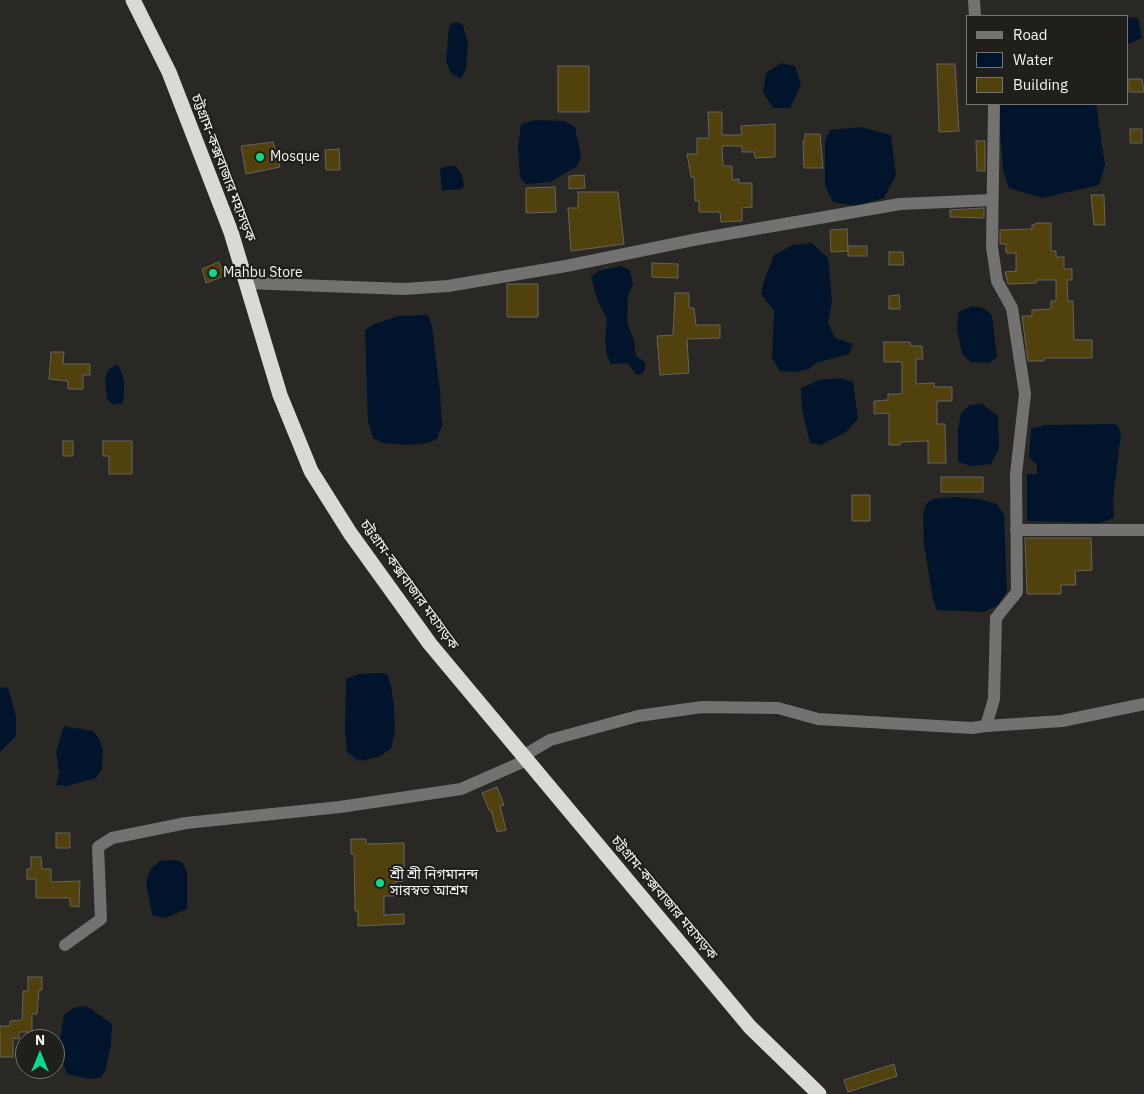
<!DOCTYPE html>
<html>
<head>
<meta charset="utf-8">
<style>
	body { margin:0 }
	#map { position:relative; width:1144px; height:1094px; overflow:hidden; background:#2a2824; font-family:"IBM Plex Sans",sans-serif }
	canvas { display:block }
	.legend { position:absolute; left:966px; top:15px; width:162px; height:90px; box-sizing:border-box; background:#201f1b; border:1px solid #757471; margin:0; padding:6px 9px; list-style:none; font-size:15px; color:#f5f4f2 }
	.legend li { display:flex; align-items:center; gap:10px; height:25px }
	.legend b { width:25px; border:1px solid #757471 }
	.north { position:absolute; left:15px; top:1029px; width:50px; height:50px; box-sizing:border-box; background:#201f1b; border:1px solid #757471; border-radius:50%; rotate:0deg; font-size:14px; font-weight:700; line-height:20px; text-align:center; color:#f5f4f2 }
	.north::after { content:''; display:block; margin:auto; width:18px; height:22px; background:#0dd98a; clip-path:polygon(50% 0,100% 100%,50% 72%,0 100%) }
</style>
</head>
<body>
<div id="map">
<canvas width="1144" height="1094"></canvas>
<ul class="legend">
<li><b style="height:6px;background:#737270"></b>Road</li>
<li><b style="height:14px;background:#00152b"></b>Water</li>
<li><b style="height:14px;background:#50410d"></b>Building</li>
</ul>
<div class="north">N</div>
</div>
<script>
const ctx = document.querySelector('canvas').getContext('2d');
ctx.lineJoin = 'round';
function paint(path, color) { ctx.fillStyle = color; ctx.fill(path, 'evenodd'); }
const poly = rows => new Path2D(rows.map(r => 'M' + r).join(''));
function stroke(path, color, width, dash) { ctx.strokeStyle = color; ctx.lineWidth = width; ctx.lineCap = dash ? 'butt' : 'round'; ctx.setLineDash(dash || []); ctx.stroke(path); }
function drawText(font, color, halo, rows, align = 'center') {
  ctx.font = font + ' "IBM Plex Sans","Noto Sans Bengali",sans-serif'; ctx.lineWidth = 4.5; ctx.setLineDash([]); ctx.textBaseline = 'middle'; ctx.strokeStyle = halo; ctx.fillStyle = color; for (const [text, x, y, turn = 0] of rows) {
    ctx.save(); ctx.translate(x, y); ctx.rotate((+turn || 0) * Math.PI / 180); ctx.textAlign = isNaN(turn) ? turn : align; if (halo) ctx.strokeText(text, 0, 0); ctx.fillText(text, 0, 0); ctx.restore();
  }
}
const water = poly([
	[1128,17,1138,18,1142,38,1128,44],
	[457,22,463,25,468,43,466,69,461,79,451,73,446,61,449,27,452,23],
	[781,63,795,66,801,85,790,108,773,108,763,92,766,73],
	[998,104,1096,104,1105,165,1099,185,1042,198,1009,188,1003,170],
	[536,120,565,121,575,127,581,157,576,167,550,182,526,184,520,178,518,146,521,124],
	[860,127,891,135,896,176,884,198,855,206,833,202,825,186,825,141,830,130],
	[449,166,456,166,462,175,464,186,461,189,442,191,440,168],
	[812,243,828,258,832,301,828,323,835,338,853,344,849,354,816,363,809,369,795,372,780,371,772,358,774,311,761,294,764,281,774,255,793,245],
	[621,266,630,270,633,285,628,295,627,322,634,341,636,356,645,362,645,369,642,374,637,375,627,363,611,364,607,356,605,340,607,319,598,302,591,277,598,271],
	[972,306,983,308,992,315,997,357,989,363,971,362,962,354,957,328,959,312],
	[428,315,432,327,440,391,442,425,437,439,428,443,406,445,383,443,373,438,368,421,365,330,374,324,399,316],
	[118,364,124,380,124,393,123,403,113,405,107,399,105,379,109,369],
	[840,378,853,382,858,419,846,432,821,445,810,443,802,409,801,388,819,380],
	[982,404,998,416,999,449,991,464,971,466,958,462,958,430,961,413,970,405],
	[1116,424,1121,432,1113,500,1114,518,1100,523,1027,521,1027,474,1037,474,1037,464,1029,458,1031,429,1044,425],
	[955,497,979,499,997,504,1004,515,1007,591,998,605,984,612,937,610,933,600,924,544,923,515,926,504,933,499],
	[381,673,387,674,391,685,394,706,395,731,391,749,378,757,359,761,347,752,345,731,346,679,359,674],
	[0,687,8,688,16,716,16,736,0,752],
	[64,726,93,731,98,737,103,749,102,769,96,778,67,786,56,785,59,773,56,752],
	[174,860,182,862,187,871,187,909,165,918,152,915,146,882,151,869,160,861],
	[87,1006,112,1024,111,1044,105,1072,100,1078,89,1079,67,1074,62,1061,60,1039,64,1015,73,1008]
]);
const building = poly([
	[937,64,955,64,959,131,939,132,937,64],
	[558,66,589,66,589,112,558,112,558,66],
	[1129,79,1142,79,1144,92,1129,92,1129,79],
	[708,112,722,112,722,135,742,135,741,126,775,124,775,157,755,158,754,152,742,152,742,146,722,146,723,166,732,166,732,180,739,179,739,183,752,183,752,207,742,208,742,221,721,222,720,212,699,212,699,201,695,201,694,177,691,177,687,154,697,154,697,138,709,138,708,112],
	[1130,129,1142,129,1142,143,1130,143,1130,129],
	[805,134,820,134,823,168,804,168,803,141,805,141,805,134],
	[976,141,985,141,985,171,977,171,976,141],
	[273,142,280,167,246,174,241,146,273,142],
	[339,149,340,170,326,170,325,150,339,149],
	[584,175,585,188,569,189,569,176,584,175],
	[555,187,556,212,526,213,526,188,555,187],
	[578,192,618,192,624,244,571,251,568,208,578,208,578,192],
	[1091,195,1104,195,1105,225,1094,225,1091,195],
	[984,208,984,218,950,217,950,210,984,208],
	[1038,223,1051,223,1051,251,1056,251,1056,257,1064,257,1064,269,1072,269,1072,280,1067,280,1068,301,1073,301,1074,340,1092,340,1092,358,1044,358,1044,361,1028,361,1022,316,1032,316,1032,310,1051,309,1051,301,1056,301,1056,280,1036,280,1036,283,1008,284,1005,272,1016,271,1016,253,1006,253,1006,244,1000,244,1000,230,1032,229,1032,225,1038,223],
	[847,229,848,251,831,252,830,230,847,229],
	[848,246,867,246,867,256,848,256,848,246],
	[889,252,903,252,904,265,889,265,889,252],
	[219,262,224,276,206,283,202,269,219,262],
	[652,263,678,264,678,278,652,277,652,263],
	[507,284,538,284,538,317,507,317,507,284],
	[675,293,689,293,689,308,694,308,696,325,720,325,720,338,687,339,689,373,660,375,657,336,673,335,675,293],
	[899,295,900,309,889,309,889,296,899,295],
	[884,342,910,342,911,346,922,346,923,359,916,359,916,384,934,383,934,387,952,387,952,401,937,401,937,424,945,424,946,463,928,463,928,441,900,442,900,445,889,445,889,413,874,414,874,401,888,400,888,394,902,394,902,362,884,362,884,342],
	[51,352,64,352,63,364,90,364,90,375,83,375,83,389,68,389,68,381,49,379,51,352],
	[63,441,73,441,73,456,63,456,63,441],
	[103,441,132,441,132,474,109,474,109,456,103,456,103,441],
	[941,477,983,477,983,492,941,492,941,477],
	[852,495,870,495,870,521,852,521,852,495],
	[1025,538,1091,538,1092,570,1075,571,1076,585,1061,585,1061,594,1027,594,1025,538],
	[497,787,504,805,500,806,506,830,497,832,491,810,489,810,482,793,497,787],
	[56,833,70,833,70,848,56,848,56,833],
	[351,839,366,839,366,844,404,843,404,881,395,882,395,896,384,896,384,915,404,914,404,924,358,926,358,911,355,911,354,854,351,854,351,839],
	[31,857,41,857,42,869,51,869,51,882,80,881,79,907,70,906,70,898,36,898,36,879,27,879,27,869,31,869,31,857],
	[28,977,42,977,42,990,39,990,37,1014,32,1014,32,1032,19,1032,19,1039,13,1038,13,1057,0,1057,0,1026,10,1026,10,1021,22,1020,23,991,28,991,28,977],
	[894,1064,897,1076,848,1092,844,1080,894,1064]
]);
const minor = poly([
	[974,0,975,16],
	[246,283,404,289,448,286,566,266,698,239,900,204,992,200],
	[1016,530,1144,530],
	[986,726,1062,721,1144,704],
	[523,756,550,740,638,716,702,707,778,708,818,719,972,728,986,726,994,699,996,618,1017,592,1016,474,1025,394,1012,308,997,281,992,247,994,104],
	[65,945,101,919,98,847,112,838,186,823,340,807,461,789,527,760]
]);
const highway = poly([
	[133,0,169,72,231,232,280,395,311,471,350,533,430,644,750,1027,819,1094]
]);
const markers = [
	[260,157,5,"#0dd98a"],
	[213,273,5,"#0dd98a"],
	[380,883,5,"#0dd98a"]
];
const poiNames = [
	["Mosque",270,157],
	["Mahbu Store",223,273],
	["শ্রী শ্রী নিগমানন্দ",390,875],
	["সারস্বত আশ্রম",390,891]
];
const streetNames = [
	["চট্টগ্রাম-কক্সবাজার মহাসড়ক",223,168,69],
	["চট্টগ্রাম-কক্সবাজার মহাসড়ক",409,585,54],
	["চট্টগ্রাম-কক্সবাজার মহাসড়ক",664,898,50]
];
paint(water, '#00152b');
paint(building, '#50410d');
stroke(building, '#66645f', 1);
stroke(minor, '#737270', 12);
stroke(highway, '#dbd9d4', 15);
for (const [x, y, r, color] of markers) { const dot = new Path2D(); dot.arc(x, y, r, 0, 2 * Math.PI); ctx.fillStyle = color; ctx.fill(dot); stroke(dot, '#201f1b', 2); }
drawText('14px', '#f5f4f2', '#201f1b', poiNames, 'left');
drawText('14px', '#f5f4f2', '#201f1b', streetNames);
</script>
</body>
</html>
